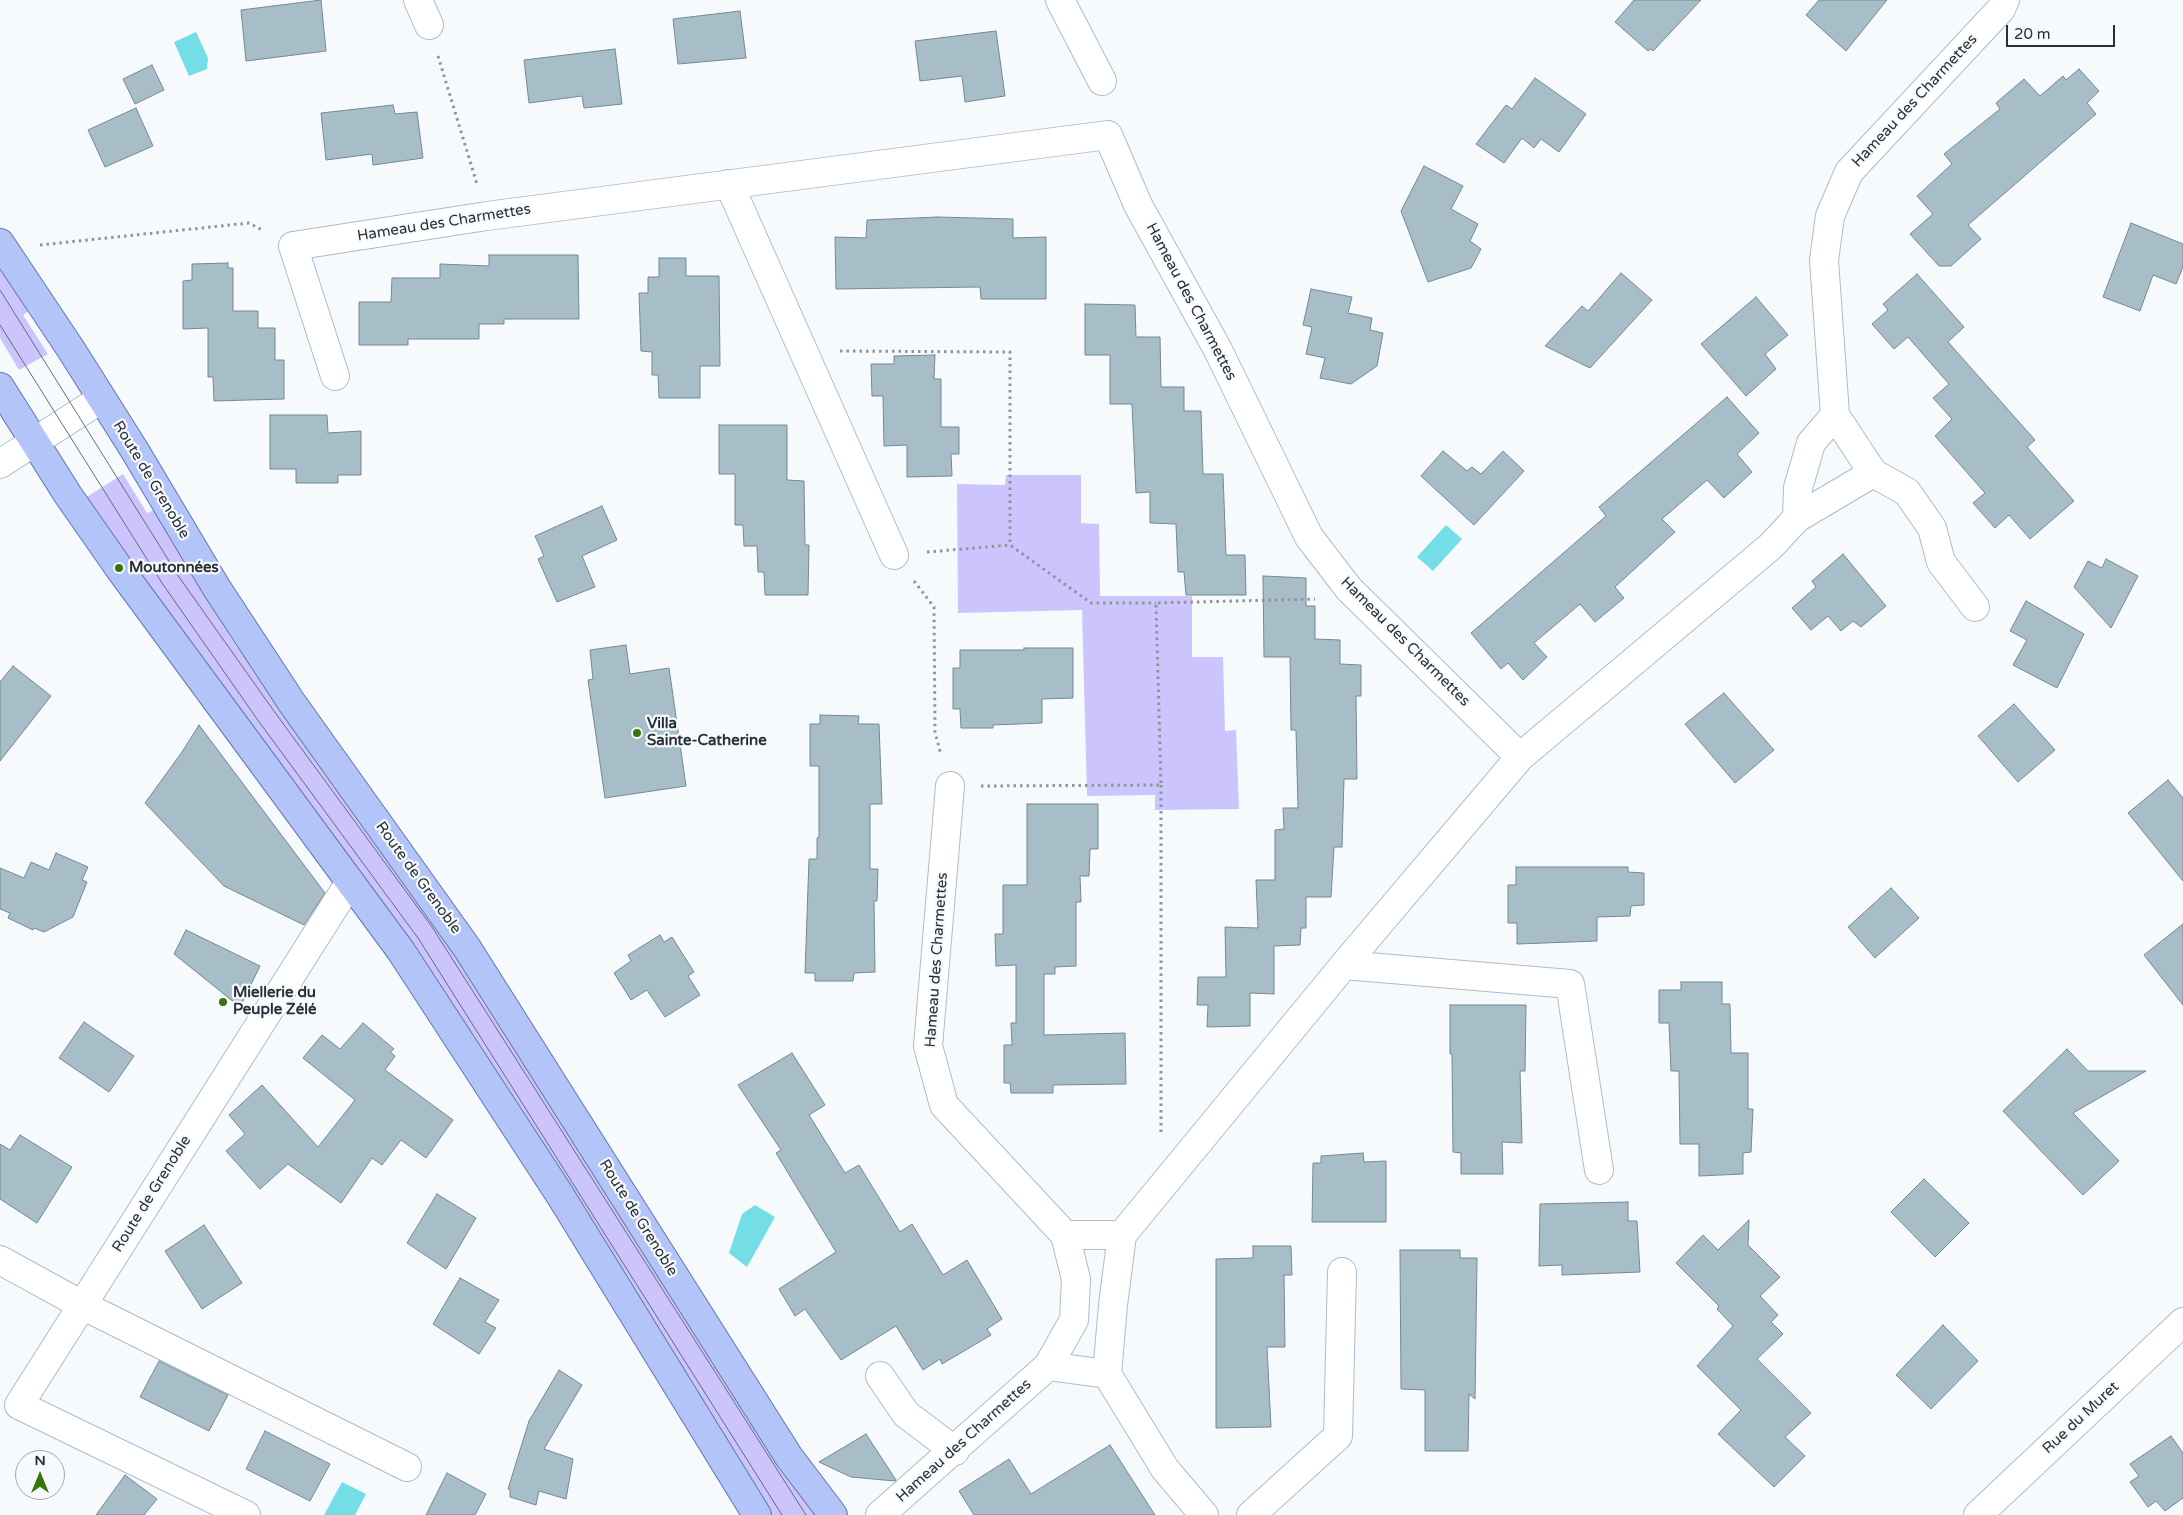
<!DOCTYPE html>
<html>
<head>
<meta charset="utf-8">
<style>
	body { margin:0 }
	#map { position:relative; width:2183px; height:1515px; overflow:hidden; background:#f6fafd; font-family:"Varela Round",sans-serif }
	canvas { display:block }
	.north { position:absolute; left:15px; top:1450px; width:50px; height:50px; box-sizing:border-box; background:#f6fafd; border:1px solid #a4a9ad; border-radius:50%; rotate:0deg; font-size:14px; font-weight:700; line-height:20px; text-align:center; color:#282f35 }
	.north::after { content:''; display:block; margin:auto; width:18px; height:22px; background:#36740c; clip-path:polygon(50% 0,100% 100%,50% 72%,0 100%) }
	.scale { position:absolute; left:2006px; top:25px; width:109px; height:22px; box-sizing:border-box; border:2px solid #282f35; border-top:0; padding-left:6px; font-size:15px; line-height:18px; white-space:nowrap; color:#282f35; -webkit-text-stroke:4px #f6fafd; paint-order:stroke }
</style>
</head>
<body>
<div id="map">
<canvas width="2183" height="1515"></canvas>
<div class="north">N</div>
<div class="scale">20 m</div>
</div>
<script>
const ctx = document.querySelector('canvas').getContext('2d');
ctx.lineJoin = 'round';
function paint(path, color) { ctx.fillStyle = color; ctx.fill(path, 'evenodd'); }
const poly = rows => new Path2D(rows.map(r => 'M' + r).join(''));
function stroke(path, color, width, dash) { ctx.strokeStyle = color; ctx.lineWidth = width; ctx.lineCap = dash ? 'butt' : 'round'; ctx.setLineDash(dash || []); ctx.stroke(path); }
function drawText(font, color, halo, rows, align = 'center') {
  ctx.font = font + ' "Varela Round",sans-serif'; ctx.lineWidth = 4.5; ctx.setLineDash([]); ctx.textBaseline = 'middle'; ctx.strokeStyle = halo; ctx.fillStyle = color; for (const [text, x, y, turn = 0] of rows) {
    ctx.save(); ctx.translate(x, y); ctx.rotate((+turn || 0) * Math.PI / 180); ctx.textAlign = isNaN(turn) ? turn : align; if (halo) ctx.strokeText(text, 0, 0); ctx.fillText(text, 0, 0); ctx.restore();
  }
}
const green = poly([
	[0,270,30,310,23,315,48,354,19,370,0,338],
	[123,474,147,513,154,510,233,641,438,924,816,1515,771,1515,481,1051,249,724,85,498],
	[1006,475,1081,475,1081,523,1099,524,1100,596,1192,596,1192,657,1223,657,1225,731,1236,730,1239,809,1155,810,1155,795,1087,796,1082,610,958,613,957,484,1005,485]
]);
const water = poly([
	[196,32,208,58,207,69,189,76,174,42],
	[1446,525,1462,539,1433,571,1417,557],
	[755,1205,775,1217,747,1267,729,1253,742,1214],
	[342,1482,366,1494,355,1515,324,1515]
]);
const building = poly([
	[321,0,326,51,246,61,241,10,321,0],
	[1634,0,1701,0,1653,51,1651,49,1648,51,1615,22,1634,0],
	[1819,0,1887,0,1846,51,1806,15,1819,0],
	[740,11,746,58,678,64,673,19,740,11],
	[996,31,1005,96,965,102,962,76,920,81,915,41,996,31],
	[615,49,622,104,584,108,582,96,529,103,524,60,615,49],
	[152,65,164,90,135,104,123,79,152,65],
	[2079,69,2099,91,2087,103,2096,114,1968,225,1981,239,1951,266,1939,266,1910,234,1933,214,1917,196,1952,164,1944,154,2000,109,1996,103,2024,79,2040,96,2063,76,2066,80,2079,69],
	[1535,78,1586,114,1559,152,1541,139,1534,148,1522,138,1504,163,1476,144,1506,105,1512,109,1535,78],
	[393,105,395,114,417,112,423,158,373,165,372,154,326,160,321,113,393,105],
	[136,108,153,146,105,167,88,130,136,108],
	[1424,166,1463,186,1451,209,1478,224,1470,241,1481,249,1471,268,1428,282,1401,211,1424,166],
	[938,217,1013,219,1013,238,1046,237,1046,299,981,299,980,287,836,289,835,237,866,238,867,220,938,217],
	[2131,223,2183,244,2183,267,2176,284,2153,275,2140,311,2103,297,2131,223],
	[489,255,578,255,579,319,504,319,504,324,479,324,479,339,408,339,408,345,359,345,359,302,391,302,392,278,440,278,440,264,489,266,489,255],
	[659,258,686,258,686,276,719,276,720,366,700,366,700,398,659,398,658,375,652,375,652,352,641,351,639,293,648,293,648,277,659,277,659,258],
	[228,263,228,268,233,268,233,311,258,311,258,328,275,328,275,360,284,360,284,399,214,401,213,377,208,377,208,328,183,329,183,281,192,280,192,264,228,263],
	[1621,273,1652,300,1590,368,1545,346,1582,306,1588,311,1621,273],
	[1917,274,1964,327,1948,342,2035,440,2027,447,2074,501,2030,539,2009,515,1995,528,1973,503,1985,493,1935,436,1952,419,1933,398,1949,384,1908,337,1894,349,1872,324,1888,310,1883,304,1917,274],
	[1311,289,1352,297,1348,313,1372,318,1370,330,1383,333,1377,366,1351,384,1320,378,1325,358,1306,354,1312,327,1303,325,1311,289],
	[1756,297,1788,335,1765,354,1776,369,1746,396,1701,344,1756,297],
	[1085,304,1135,305,1136,337,1160,337,1161,387,1184,387,1184,411,1201,411,1203,474,1223,474,1226,555,1245,555,1246,595,1186,595,1184,572,1178,572,1176,524,1150,523,1150,492,1136,493,1132,404,1110,404,1110,355,1085,355,1085,304],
	[935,355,934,379,941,379,941,427,959,427,959,454,951,454,952,476,907,477,907,445,884,446,883,396,872,396,871,364,894,364,894,356,935,355],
	[1727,397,1759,433,1737,454,1752,472,1724,498,1707,480,1662,519,1675,532,1615,587,1624,598,1595,622,1580,604,1534,643,1547,657,1523,680,1508,663,1501,669,1471,633,1606,516,1599,507,1727,397],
	[270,415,327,415,328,433,361,431,361,475,338,475,338,483,296,483,296,469,270,469,270,415],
	[719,425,787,425,787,480,804,481,805,545,809,545,808,595,765,595,764,572,758,572,757,546,744,546,743,525,735,525,735,474,719,474,719,425],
	[1443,451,1467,471,1472,467,1481,474,1503,451,1524,471,1474,525,1421,476,1443,451],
	[602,506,617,540,582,556,595,587,557,602,538,559,544,556,535,536,602,506],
	[1843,554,1886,606,1861,627,1853,621,1841,631,1828,616,1811,630,1792,608,1816,587,1812,581,1843,554],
	[2106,559,2138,576,2111,628,2074,587,2088,561,2102,568,2106,559],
	[1263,576,1306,578,1306,606,1315,606,1315,639,1340,640,1340,664,1361,665,1361,696,1356,696,1357,779,1344,779,1342,847,1334,847,1331,897,1306,897,1306,928,1301,928,1300,945,1274,946,1274,994,1250,993,1250,1026,1207,1027,1208,1005,1197,1005,1198,977,1226,977,1225,927,1258,928,1256,880,1275,880,1275,830,1284,829,1283,808,1298,808,1296,730,1291,730,1290,657,1264,657,1263,576],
	[2026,601,2084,634,2057,688,2013,665,2027,640,2010,631,2026,601],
	[626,645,630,674,669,668,686,786,605,798,588,680,593,679,590,650,626,645],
	[1024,648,1073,648,1073,698,1042,699,1042,723,993,725,993,728,961,728,960,709,953,709,953,668,960,668,960,650,1024,650,1024,648],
	[13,666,51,696,0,761,0,682,13,666],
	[1724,693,1774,750,1735,783,1685,724,1724,693],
	[2014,704,2055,750,2018,782,1978,736,2014,704],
	[820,715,859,716,858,724,879,724,882,804,870,804,870,869,878,869,877,901,874,901,875,972,854,973,853,981,815,981,815,973,805,973,809,859,817,859,817,838,819,837,819,766,810,766,810,724,820,724,820,715],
	[199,725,325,893,304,925,224,886,145,803,182,752,199,725],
	[2168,780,2183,798,2183,881,2128,813,2168,780],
	[1027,804,1098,804,1098,849,1090,849,1089,876,1080,876,1081,902,1076,902,1076,966,1055,967,1055,974,1044,974,1044,1035,1125,1033,1126,1084,1053,1085,1053,1093,1011,1093,1010,1083,1004,1083,1004,1045,1012,1045,1011,1023,1016,1023,1016,965,996,966,995,934,1003,934,1003,885,1027,885,1027,804],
	[56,853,88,867,82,880,87,882,73,917,44,932,34,928,33,930,8,918,10,913,0,909,0,868,24,878,31,862,49,870,56,853],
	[1516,867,1628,867,1628,872,1644,873,1644,905,1631,906,1630,916,1597,917,1597,941,1517,944,1517,923,1508,923,1508,885,1516,885,1516,867],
	[1891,888,1919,918,1875,958,1848,927,1891,888],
	[2183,924,2183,1005,2144,955,2183,924],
	[186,930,260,966,240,1007,174,954,186,930],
	[660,935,664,942,672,937,694,972,688,976,700,995,665,1017,647,990,631,1000,614,973,631,961,628,955,660,935],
	[1681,982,1722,982,1722,1004,1730,1004,1731,1053,1748,1053,1748,1109,1753,1109,1751,1152,1743,1153,1743,1174,1699,1176,1699,1144,1680,1144,1679,1071,1671,1071,1669,1023,1659,1023,1659,990,1681,990,1681,982],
	[1450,1005,1526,1005,1525,1071,1520,1071,1522,1143,1502,1142,1503,1174,1461,1174,1461,1153,1453,1152,1452,1054,1450,1054,1450,1005],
	[84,1022,134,1056,109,1092,59,1058,84,1022],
	[363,1023,394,1049,390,1052,395,1056,385,1070,453,1120,426,1158,401,1140,382,1165,372,1158,341,1203,288,1164,260,1189,226,1151,245,1134,229,1115,262,1085,318,1147,355,1100,303,1058,322,1035,340,1049,363,1023],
	[2067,1049,2088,1071,2146,1071,2073,1113,2119,1161,2083,1195,2003,1111,2067,1049],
	[792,1053,825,1105,809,1115,845,1173,859,1165,900,1232,912,1224,943,1275,967,1260,1002,1319,987,1329,991,1335,942,1364,940,1359,923,1370,896,1326,841,1360,805,1309,795,1316,779,1289,836,1252,776,1153,781,1150,738,1085,792,1053],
	[20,1135,72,1167,37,1223,0,1199,0,1144,10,1150,20,1135],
	[1363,1153,1364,1162,1386,1161,1386,1222,1312,1222,1313,1163,1321,1163,1321,1156,1363,1153],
	[1924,1179,1969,1223,1935,1257,1891,1212,1924,1179],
	[437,1194,476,1218,446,1269,407,1243,437,1194],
	[1628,1202,1628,1221,1637,1221,1640,1272,1562,1275,1562,1265,1539,1266,1540,1204,1628,1202],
	[1749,1220,1748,1245,1780,1277,1760,1296,1778,1315,1771,1322,1783,1334,1757,1359,1811,1413,1785,1437,1805,1456,1774,1487,1718,1434,1741,1410,1697,1366,1733,1326,1717,1309,1719,1306,1676,1263,1703,1235,1718,1250,1749,1220],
	[204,1225,242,1283,202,1309,165,1251,204,1225],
	[1253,1246,1291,1246,1292,1275,1284,1275,1285,1347,1267,1347,1271,1427,1216,1428,1216,1259,1253,1258,1253,1246],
	[1400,1250,1460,1250,1460,1258,1477,1258,1475,1399,1469,1394,1468,1451,1425,1451,1425,1390,1401,1389,1400,1250],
	[460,1278,499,1300,485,1322,496,1328,479,1354,433,1324,460,1278],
	[1943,1325,1978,1361,1931,1409,1896,1375,1943,1325],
	[159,1361,228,1395,209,1431,140,1397,159,1361],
	[559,1370,582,1385,544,1449,573,1459,566,1499,539,1491,536,1505,510,1497,510,1490,508,1489,529,1421,559,1370],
	[265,1431,330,1464,310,1501,246,1469,265,1431],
	[866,1434,896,1480,895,1481,851,1477,819,1462,866,1434],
	[2171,1436,2183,1453,2183,1498,2165,1511,2156,1501,2148,1507,2130,1482,2139,1476,2130,1464,2171,1436],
	[1110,1445,1155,1515,974,1515,959,1491,1009,1459,1031,1494,1110,1445],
	[447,1473,486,1494,475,1515,426,1515,447,1473],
	[125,1475,157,1499,144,1515,96,1515,125,1475]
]);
const path = poly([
	[438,56,477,184],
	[40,245,249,223,264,231],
	[840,351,1010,352,1010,545],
	[927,552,1010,545,1091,603,1156,603],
	[914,581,934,607,935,732,941,755],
	[1161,785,1161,1135],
	[981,786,1161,785,1156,603,1315,599]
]);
const minor = poly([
	[418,0,429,25],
	[1060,0,1102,81],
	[729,184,894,555],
	[335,376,293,246,487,216,1108,135,1138,205,1218,350,1309,537,1349,589,1520,757],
	[1835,415,1824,260,1830,216,1849,172,2001,9,2005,0],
	[0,464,101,399],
	[1873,473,1907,492,1932,528,1941,562,1975,607],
	[950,786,928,1046,944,1105,1065,1235,1076,1279,1074,1320,1048,1366,1107,1374,1113,1305,1122,1235,1065,1235],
	[1344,965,1570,984,1599,1170],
	[1122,1235,1344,965,1520,757,1771,546,1797,518,1873,473,1835,415,1811,443,1798,488,1797,518],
	[0,1260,82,1305,407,1467],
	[1107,1374,1165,1469,1204,1515],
	[880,1376,906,1414,955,1451],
	[246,1515,19,1405,350,882],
	[880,1515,1048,1366],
	[1251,1515,1338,1436,1342,1272],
	[1978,1515,2183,1322]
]);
const major = poly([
	[0,243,72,351,135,451,216,587,292,703,467,948,789,1457,833,1515],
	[0,387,68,495,119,568,401,951,560,1195,757,1515]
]);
const tram = poly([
	[0,290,179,577,271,707,432,927,806,1515],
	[0,325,162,583,257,719,418,938,782,1515]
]);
const markers = [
	[119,568,5,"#36740c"],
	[637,733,5,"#36740c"],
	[223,1002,5,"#36740c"]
];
const streetNames = [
	["Hameau des Charmettes",1915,101,-47],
	["Hameau des Charmettes",444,223,-9],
	["Hameau des Charmettes",1191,302,62],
	["Route de Grenoble",151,480,59],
	["Hameau des Charmettes",1405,642,45],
	["Route de Grenoble",418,878,54],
	["Hameau des Charmettes",937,960,-86],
	["Route de Grenoble",152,1194,-58],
	["Route de Grenoble",638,1218,58],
	["Rue du Muret",2081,1418,-43],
	["Hameau des Charmettes",964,1441,-42]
];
const poiNames = [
	["Moutonnées",129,568],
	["Villa",647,724],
	["Sainte-Catherine",647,741],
	["Miellerie du",233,993],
	["Peuple Zélé",233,1010]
];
paint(green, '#ccc4fc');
paint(water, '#74dee7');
paint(building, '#a7bec8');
stroke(building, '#738993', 1);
stroke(minor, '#abbccc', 30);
stroke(major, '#6276b0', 30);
stroke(path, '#8f9599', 3, [2.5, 4]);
stroke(minor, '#fff', 28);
stroke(major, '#b3c4f8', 28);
stroke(tram, '#666c71', 1);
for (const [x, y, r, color] of markers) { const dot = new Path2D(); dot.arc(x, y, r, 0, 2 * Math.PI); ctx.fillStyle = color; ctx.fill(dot); stroke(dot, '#f6fafd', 2); }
drawText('15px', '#282f35', '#f6fafd', streetNames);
drawText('bold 15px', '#282f35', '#f6fafd', poiNames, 'left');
</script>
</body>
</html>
